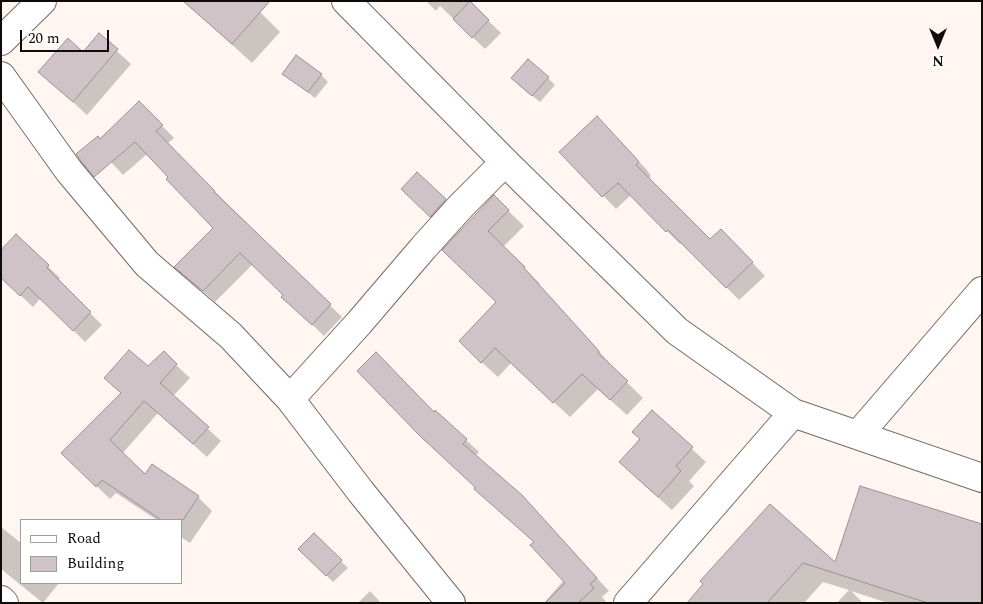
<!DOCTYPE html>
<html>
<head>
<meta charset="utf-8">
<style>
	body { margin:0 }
	#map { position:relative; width:983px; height:604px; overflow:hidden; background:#fff6f1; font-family:Spectral,serif }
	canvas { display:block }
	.frame { position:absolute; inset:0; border:2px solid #0e0b09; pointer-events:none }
	.legend { position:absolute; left:20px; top:519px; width:162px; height:65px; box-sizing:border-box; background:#fff; border:1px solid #9f9d9d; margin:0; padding:6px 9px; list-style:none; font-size:15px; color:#0e0b09 }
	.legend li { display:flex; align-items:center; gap:10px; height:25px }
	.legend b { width:25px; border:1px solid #9f9d9d }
	.north { position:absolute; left:913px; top:20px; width:50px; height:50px; -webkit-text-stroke:4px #fff; paint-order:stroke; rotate:180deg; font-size:14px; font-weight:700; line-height:20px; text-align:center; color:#0e0b09 }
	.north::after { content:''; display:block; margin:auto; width:18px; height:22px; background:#0e0b09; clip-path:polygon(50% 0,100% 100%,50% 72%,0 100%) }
	.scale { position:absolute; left:20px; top:30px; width:89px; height:22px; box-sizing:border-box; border:2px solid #0e0b09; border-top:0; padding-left:6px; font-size:15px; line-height:18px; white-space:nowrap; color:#0e0b09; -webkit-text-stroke:4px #fff; paint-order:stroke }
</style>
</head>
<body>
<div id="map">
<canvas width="983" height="604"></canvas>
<div class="frame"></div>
<ul class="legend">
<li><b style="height:6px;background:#fff"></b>Road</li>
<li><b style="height:14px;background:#cfc3c7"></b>Building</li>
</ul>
<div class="north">N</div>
<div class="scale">20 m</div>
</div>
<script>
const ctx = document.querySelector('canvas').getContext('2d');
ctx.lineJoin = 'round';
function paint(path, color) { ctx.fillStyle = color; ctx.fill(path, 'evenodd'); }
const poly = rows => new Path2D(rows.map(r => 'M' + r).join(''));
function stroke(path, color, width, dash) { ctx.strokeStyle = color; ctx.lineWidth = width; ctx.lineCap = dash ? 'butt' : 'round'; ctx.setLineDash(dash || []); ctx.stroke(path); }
const shadow = poly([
	[184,1,260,12,280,32,252,63],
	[426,1,468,1,501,33,485,49,440,6,436,11],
	[99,35,131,64,87,115,40,72,83,53],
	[284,74,321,75,328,82,315,98],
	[548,78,555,85,540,102,519,85],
	[139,102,174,138,167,144,342,317,324,336,295,308,284,295,253,264,215,302,176,267,215,228,147,154,123,175,95,145],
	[610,131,647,170,651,176,648,179,710,240,734,243,765,276,739,300,682,242,680,244,631,195,616,209,561,152],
	[417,174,452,207,438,223,409,196],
	[494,197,524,226,503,247,540,284,539,285,614,368,613,369,643,398,627,415,598,389,570,417,511,363,498,377,476,357,497,302,444,250],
	[16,236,60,278,58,281,102,325,85,342,41,298,33,307,1,277],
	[176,365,190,378,173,396,221,441,207,457,158,413,122,454,145,476,152,466,198,497,212,511,190,543,181,537,181,520,157,520,116,493,110,499,63,453,122,394,105,378,148,368],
	[652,412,706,462,689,481,694,486,672,510,634,476,641,440],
	[434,413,466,440,479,452,475,456,534,509,609,591,602,597,606,602,544,603,564,580,535,543,477,488],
	[770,506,836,564,982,603,888,603,851,591,863,603,837,603,849,590,823,582,804,603,689,603],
	[1,527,21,543,21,583,59,583,43,603,1,569],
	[314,535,348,568,333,582,300,549],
	[370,591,381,603,358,603]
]);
const building = poly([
	[183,1,270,1,232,44,183,1],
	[470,1,489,20,472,38,453,19,470,1],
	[99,33,118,49,73,102,38,72,68,38,83,52,99,33],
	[296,55,322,74,308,92,282,74,296,55],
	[528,59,549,77,532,96,511,78,528,59],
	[139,101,163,125,156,131,215,191,214,192,331,304,312,325,281,297,283,295,240,253,203,291,174,267,213,228,166,179,168,177,135,142,94,177,81,161,76,154,98,136,100,139,139,101],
	[597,116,634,156,639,162,636,165,710,239,721,229,753,262,726,288,668,230,666,232,618,183,602,197,559,152,597,116],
	[417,172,446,199,430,217,401,189,417,172],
	[494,195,509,210,488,231,525,267,524,268,599,351,598,353,628,381,610,400,582,374,553,403,495,348,481,363,459,341,496,302,442,250,494,195],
	[16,234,49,265,47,268,91,312,73,331,28,287,20,296,1,278,1,250,16,234],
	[129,350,148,366,164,351,177,364,160,383,209,427,193,444,144,401,110,440,145,474,152,464,199,496,183,520,161,520,102,480,96,487,61,453,121,393,104,378,129,350],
	[376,352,434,412,435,410,467,439,463,444,522,495,597,578,590,584,594,588,578,603,545,603,565,583,530,545,534,542,474,489,475,487,420,436,357,371,376,352],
	[652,410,693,447,676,466,681,471,658,497,619,462,640,439,632,432,652,410],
	[860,486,982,524,982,603,928,603,803,563,767,603,687,603,703,584,700,581,770,504,835,562,860,486],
	[314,533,342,560,326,576,298,549,314,533]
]);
const minor = poly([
	[346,1,505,162,677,331,793,413,982,478],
	[1,41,42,1],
	[1,76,69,171,147,264,231,336,290,399,361,492,451,603],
	[290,399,359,323,424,247,461,206,505,162],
	[858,435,982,291],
	[1,600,4,603],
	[628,603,793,413]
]);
paint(shadow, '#0003');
paint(building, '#cfc3c7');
stroke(building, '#9b9094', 1);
stroke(minor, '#746a65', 30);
stroke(minor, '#fff', 28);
</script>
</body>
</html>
